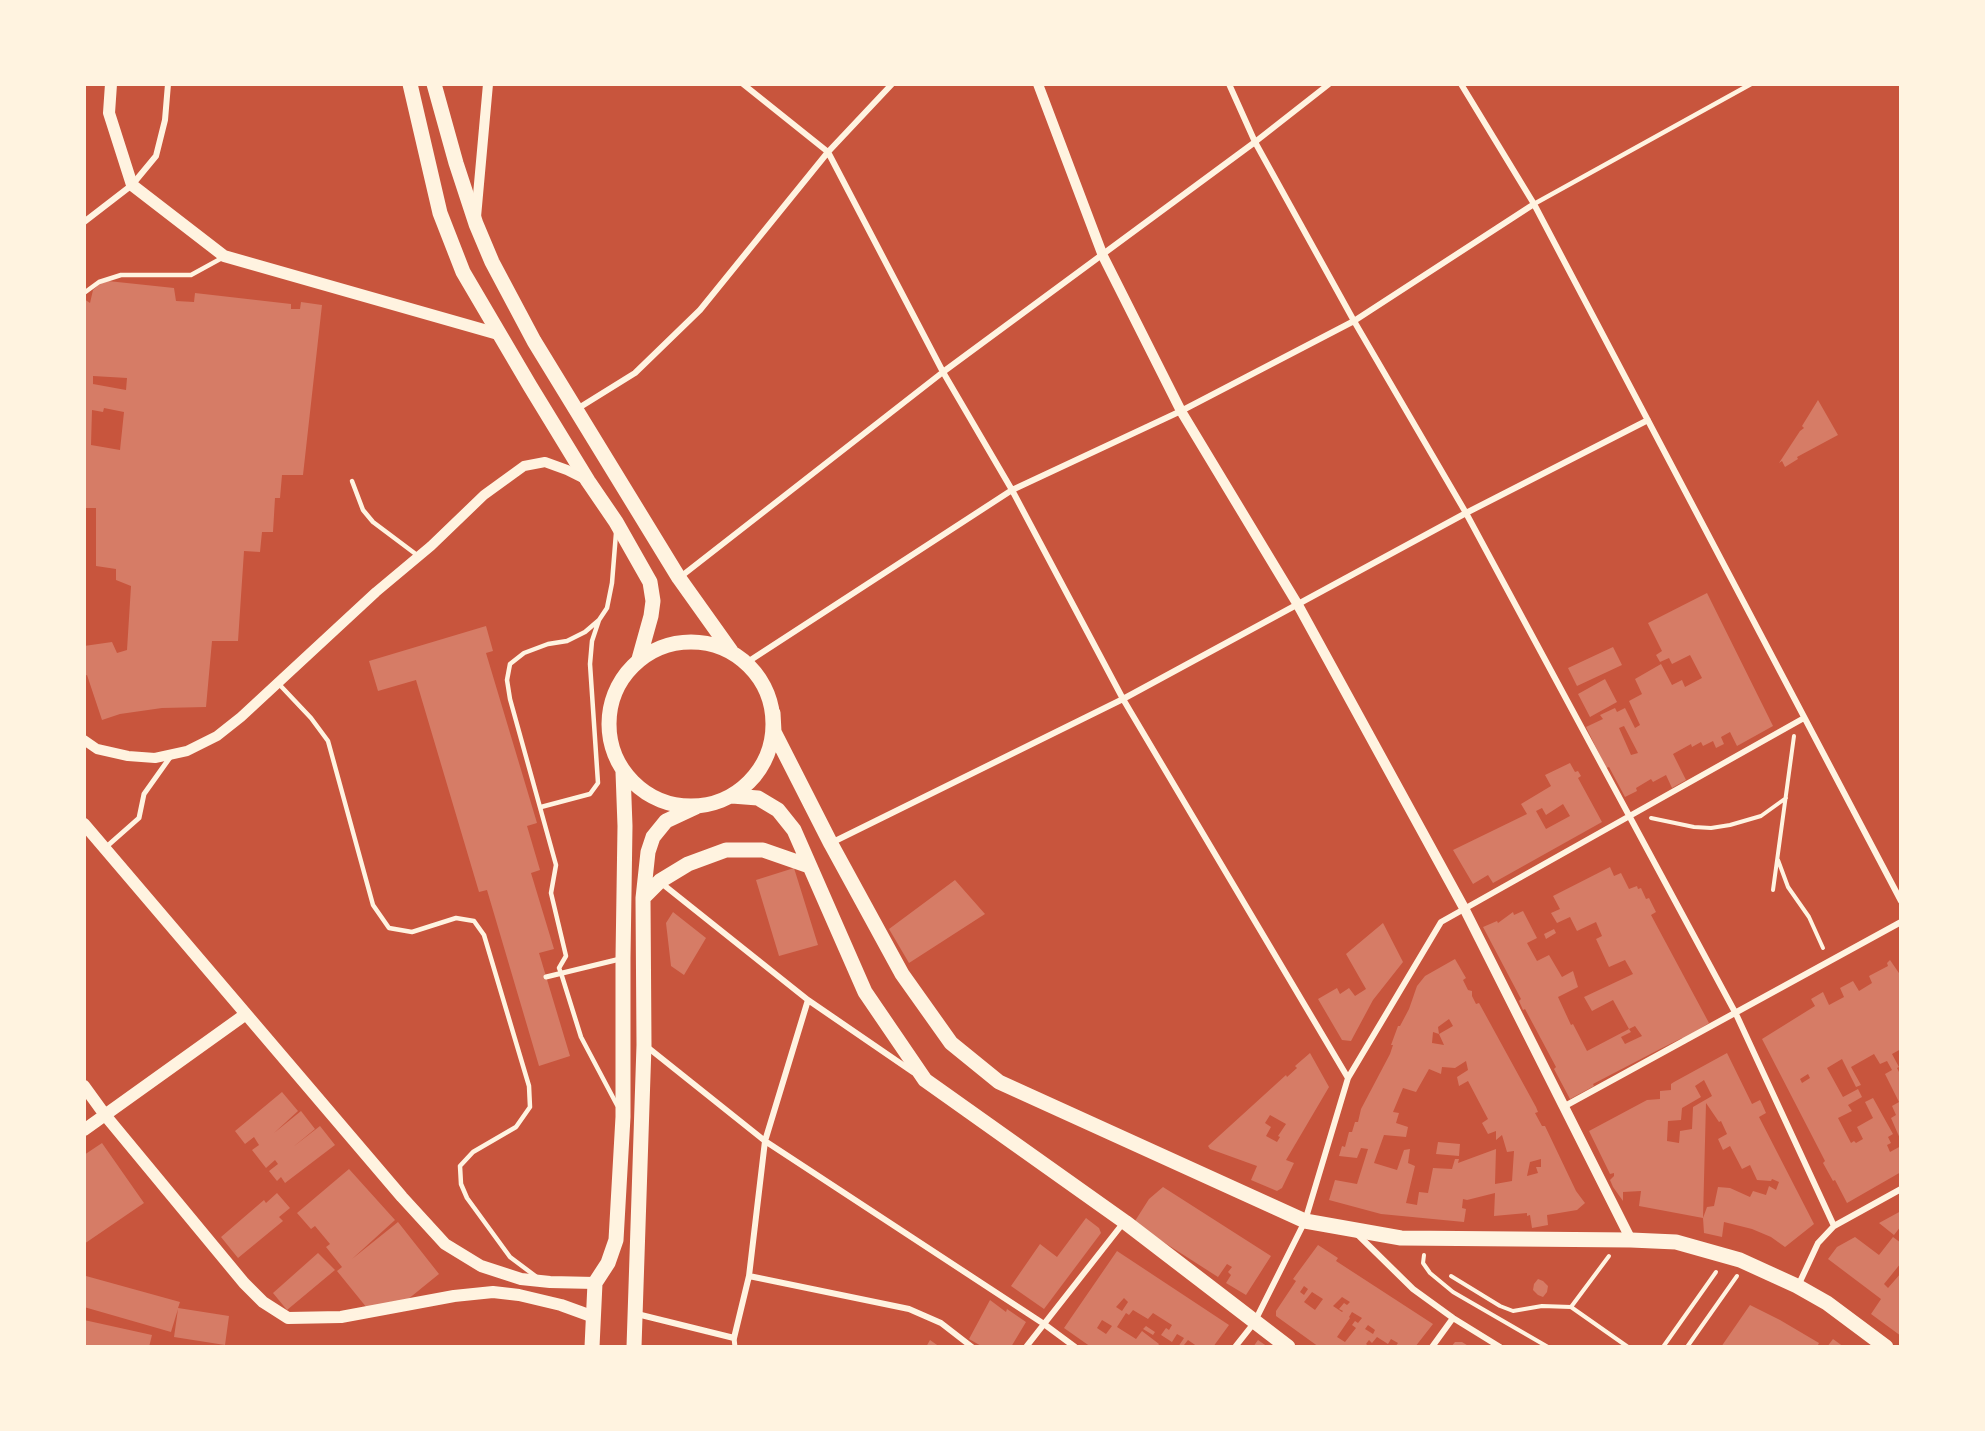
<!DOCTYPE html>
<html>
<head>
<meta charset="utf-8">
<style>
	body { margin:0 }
	#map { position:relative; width:1985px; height:1431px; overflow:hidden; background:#c8553d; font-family:"Zilla Slab",serif }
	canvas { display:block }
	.frame { position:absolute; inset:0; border:86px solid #fff3e0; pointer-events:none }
</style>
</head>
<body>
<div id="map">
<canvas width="1985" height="1431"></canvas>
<div class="frame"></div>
</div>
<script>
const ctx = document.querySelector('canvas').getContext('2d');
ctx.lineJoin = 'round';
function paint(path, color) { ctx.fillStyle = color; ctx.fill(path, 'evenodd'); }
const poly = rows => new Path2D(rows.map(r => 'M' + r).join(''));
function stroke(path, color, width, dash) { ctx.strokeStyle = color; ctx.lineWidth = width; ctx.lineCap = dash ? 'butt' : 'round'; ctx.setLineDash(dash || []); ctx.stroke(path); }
const building = poly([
	[108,281,174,288,176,301,194,302,195,293,291,304,291,309,300,309,301,302,322,305,303,475,282,475,280,498,275,498,273,532,262,532,260,552,244,551,238,641,212,641,206,707,162,708,120,714,102,720,87,675,84,676,84,646,112,642,117,653,127,650,131,586,116,580,116,569,96,566,96,508,84,508,84,299,90,303,93,290,99,284],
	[93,376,127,378,126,390,93,384],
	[104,408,124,412,120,450,91,445,92,410,103,412],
	[1818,400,1838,435,1797,457,1798,459,1785,467,1782,461,1779,463,1800,431,1804,428,1802,426],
	[1707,593,1773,726,1737,746,1730,732,1721,737,1724,744,1716,748,1713,741,1703,746,1701,742,1692,747,1691,744,1673,754,1686,780,1672,788,1666,775,1653,782,1651,779,1636,788,1637,791,1625,797,1609,767,1606,768,1586,727,1603,719,1600,715,1615,708,1617,712,1625,708,1635,728,1640,725,1629,701,1642,694,1635,679,1661,664,1672,685,1682,680,1685,687,1702,678,1690,655,1672,664,1669,658,1660,662,1656,655,1662,651,1648,623],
	[1624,726,1638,753,1631,755,1619,728],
	[486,626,493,651,486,653,537,823,527,826,540,870,531,873,554,949,539,953,570,1056,539,1066,487,890,479,892,416,680,378,691,369,661],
	[1613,647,1622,665,1577,686,1568,668],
	[1605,679,1617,702,1590,717,1578,694],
	[1570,763,1575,772,1578,771,1581,776,1578,778,1602,822,1493,883,1488,875,1473,884,1453,850,1527,814,1521,804,1551,786,1545,775],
	[1563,804,1570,816,1546,829,1536,811,1542,808,1546,815],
	[1610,867,1614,876,1621,873,1629,889,1637,886,1638,889,1641,888,1646,899,1649,898,1656,912,1651,915,1709,1023,1683,1039,1682,1038,1662,1048,1593,1084,1594,1086,1570,1099,1554,1069,1556,1067,1525,1009,1523,1010,1519,1001,1521,999,1483,927,1497,921,1498,923,1513,912,1514,915,1523,911,1537,938,1527,943,1537,961,1549,955,1562,977,1573,971,1578,987,1558,997,1571,1025,1573,1024,1587,1051,1629,1029,1631,1032,1621,1037,1625,1044,1642,1036,1635,1026,1629,1029,1613,1000,1592,1011,1584,997,1633,974,1625,960,1609,967,1596,939,1602,936,1596,922,1577,931,1570,917,1557,923,1551,913,1560,909,1553,896],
	[794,868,818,945,779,956,756,880],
	[955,880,985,914,909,963,889,929],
	[673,912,706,938,684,975,671,966,666,923],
	[1383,923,1403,962,1373,1000,1351,1041,1342,1040,1318,999,1337,988,1340,994,1349,988,1355,996,1366,989,1346,954],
	[1554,929,1556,933,1546,939,1544,934],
	[1455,959,1466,978,1463,980,1468,990,1472,991,1472,996,1476,1004,1479,1003,1536,1107,1538,1112,1535,1113,1542,1126,1545,1126,1576,1191,1585,1203,1577,1210,1547,1215,1548,1225,1532,1228,1530,1215,1527,1216,1527,1213,1494,1216,1495,1193,1467,1200,1463,1199,1462,1208,1466,1209,1464,1222,1381,1214,1329,1200,1335,1180,1357,1184,1368,1149,1361,1148,1357,1158,1339,1156,1342,1146,1345,1147,1349,1132,1352,1132,1355,1122,1358,1122,1361,1109,1390,1054,1393,1045,1391,1045,1398,1026,1400,1026,1409,1009,1417,986,1425,976],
	[1449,1019,1453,1026,1439,1034,1444,1045,1432,1043,1433,1032,1439,1034,1438,1027],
	[1466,1061,1468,1070,1457,1077,1459,1086,1468,1081,1488,1119,1482,1123,1488,1134,1496,1131,1496,1140,1502,1135,1507,1152,1514,1151,1512,1181,1495,1184,1496,1149,1458,1163,1459,1159,1455,1159,1452,1169,1433,1168,1428,1193,1419,1192,1417,1205,1406,1203,1415,1166,1408,1163,1410,1149,1404,1150,1397,1170,1374,1163,1384,1135,1406,1137,1408,1127,1396,1123,1399,1113,1393,1112,1403,1088,1416,1092,1429,1069,1441,1074,1442,1067,1455,1068],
	[1541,1159,1541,1167,1536,1167,1538,1173,1527,1176,1530,1162],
	[1890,960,1901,976,1901,1049,1892,1054,1899,1067,1897,1068,1901,1076,1901,1141,1891,1118,1896,1115,1892,1106,1899,1102,1885,1074,1892,1070,1887,1061,1880,1064,1874,1054,1851,1067,1861,1085,1856,1087,1842,1059,1827,1068,1843,1097,1858,1089,1862,1097,1848,1105,1852,1111,1838,1118,1851,1143,1854,1141,1856,1143,1863,1139,1857,1127,1873,1118,1865,1102,1873,1098,1893,1134,1888,1137,1891,1143,1887,1145,1890,1152,1901,1146,1901,1172,1847,1203,1835,1180,1833,1181,1823,1163,1825,1161,1762,1039,1815,1006,1811,999,1823,992,1829,1005,1844,997,1840,988,1853,981,1859,991,1872,983,1869,976,1888,966,1887,963],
	[1808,1074,1810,1078,1802,1083,1800,1079],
	[1310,1053,1329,1087,1286,1160,1294,1163,1282,1188,1277,1191,1251,1180,1257,1166,1210,1149,1208,1146,1286,1075,1287,1077,1297,1068,1295,1066],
	[1270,1115,1286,1124,1278,1136,1280,1137,1277,1142,1266,1136,1271,1127,1265,1123],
	[1727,1053,1752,1104,1760,1100,1762,1104,1766,1113,1759,1117,1814,1224,1785,1247,1771,1237,1752,1229,1724,1222,1722,1237,1704,1233,1703,1218,1707,1207,1714,1206,1718,1187,1730,1188,1750,1197,1753,1191,1766,1195,1769,1186,1776,1190,1779,1182,1772,1179,1771,1181,1757,1180,1750,1165,1742,1169,1730,1146,1723,1150,1718,1139,1727,1134,1721,1121,1719,1122,1706,1103,1703,1218,1639,1206,1641,1191,1623,1192,1623,1201,1613,1187,1610,1180,1614,1176,1614,1173,1610,1174,1589,1131,1647,1100,1660,1099,1660,1091,1671,1090,1671,1084,1674,1082],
	[1704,1080,1712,1096,1693,1107,1692,1129,1680,1131,1679,1143,1667,1141,1668,1121,1681,1120,1682,1108,1701,1097,1695,1086],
	[282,1092,298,1111,274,1133,301,1111,315,1129,293,1147,320,1126,335,1145,285,1183,281,1177,277,1181,269,1171,278,1164,275,1160,266,1168,252,1150,259,1145,254,1137,245,1144,235,1131],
	[1438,1142,1460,1144,1459,1156,1436,1154],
	[102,1143,144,1203,84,1244,84,1155],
	[349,1169,395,1220,352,1259,398,1222,439,1274,402,1304,367,1308,337,1271,342,1267,326,1247,330,1244,315,1226,311,1229,297,1213],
	[1163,1187,1271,1256,1246,1295,1226,1283,1231,1275,1228,1272,1232,1267,1227,1264,1218,1277,1154,1236,1135,1221,1149,1199],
	[277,1193,290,1208,279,1217,283,1221,238,1258,221,1237,264,1200,266,1203],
	[1901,1211,1901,1226,1894,1235,1879,1223],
	[1086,1218,1099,1228,1101,1233,1044,1309,1011,1286,1040,1244,1057,1257],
	[1855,1237,1879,1255,1893,1237,1901,1243,1901,1263,1884,1284,1888,1288,1901,1273,1901,1336,1871,1314,1881,1299,1828,1259,1837,1247],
	[1318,1245,1338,1258,1336,1261,1433,1324,1415,1347,1395,1347,1398,1343,1391,1339,1388,1344,1377,1337,1372,1343,1369,1340,1366,1344,1370,1347,1319,1347,1276,1316,1276,1311,1296,1281,1293,1279],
	[1304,1286,1308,1289,1304,1295,1300,1292],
	[1312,1292,1323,1299,1315,1310,1304,1302],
	[1342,1297,1350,1302,1347,1305,1344,1303,1339,1309,1343,1311,1342,1312,1333,1306],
	[1352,1312,1362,1318,1358,1323,1355,1321,1352,1325,1356,1328,1345,1342,1337,1337,1350,1318,1349,1317],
	[1368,1325,1375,1330,1373,1334,1365,1329],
	[1117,1251,1229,1325,1213,1347,1198,1347,1188,1340,1184,1345,1187,1347,1178,1347,1184,1338,1177,1334,1172,1342,1161,1335,1166,1328,1169,1330,1172,1325,1153,1313,1148,1319,1133,1310,1129,1315,1126,1313,1117,1327,1136,1339,1142,1331,1159,1344,1157,1347,1091,1347,1064,1328],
	[1124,1298,1128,1302,1122,1311,1116,1307],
	[1102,1320,1112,1326,1106,1334,1097,1328],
	[318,1253,335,1270,287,1310,273,1293],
	[86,1276,180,1302,178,1308,229,1316,225,1345,174,1337,178,1309,171,1332,84,1307,84,1284],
	[1538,1279,1543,1281,1548,1286,1547,1292,1543,1297,1538,1295,1533,1290,1534,1284],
	[990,1300,1006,1312,1007,1309,1026,1322,1011,1347,983,1347,969,1339],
	[1750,1305,1780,1320,1819,1343,1817,1347,1721,1347],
	[84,1320,152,1335,149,1347,84,1347],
	[1146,1326,1155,1332,1153,1335,1143,1329],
	[1833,1339,1844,1347,1827,1347],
	[930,1340,940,1347,926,1347],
	[1258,1340,1268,1347,1253,1347],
	[1455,1342,1462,1342,1470,1347,1451,1347]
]);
const path = poly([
	[1651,818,1694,827,1711,828,1730,825,1761,816,1786,798],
	[1778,860,1788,887,1809,917,1823,948],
	[1773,890,1794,736],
	[1424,1255,1423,1263,1430,1273,1453,1292,1548,1347],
	[1609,1256,1571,1307,1628,1347],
	[1451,1276,1500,1306,1513,1311,1542,1306,1571,1307],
	[1663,1347,1716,1272],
	[1687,1347,1737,1276]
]);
const service = poly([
	[1534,204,1751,84],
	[84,293,99,282,121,275,191,275,222,258],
	[352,481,363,510,373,522,417,555],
	[616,533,612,583,607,608,599,620,585,632,567,641,548,644,524,653,510,664,507,680,510,699,556,865,551,893,566,956,559,968,561,973,581,1037,617,1105],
	[277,682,311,718,328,741,373,905,389,928,412,932,456,918,474,921,484,935,529,1086,530,1107,516,1127,473,1152,460,1166,461,1184,467,1198,510,1257,538,1278],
	[541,807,590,794,598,783,590,664,592,641,599,620]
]);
const pedestrian = poly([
	[105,848,139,818,144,794,171,756],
	[546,977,620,959],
	[734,1338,735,1347]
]);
const minor = poly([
	[743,84,828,152,943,372,1012,490,1123,699,1348,1078],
	[1229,84,1255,142,1354,321,1466,513,1736,1014,1834,1226],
	[1461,84,1534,204,1901,901],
	[84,222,132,185,156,156,165,120,168,84],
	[577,409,635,373,700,310,828,152,892,84],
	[679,578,943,372,1255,142,1329,84],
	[746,663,1012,490,1181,411,1354,321,1534,204],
	[831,843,1123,699,1466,513,1648,420],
	[660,882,808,1000,913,1072],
	[646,1046,765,1141,1044,1324,1075,1347],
	[1565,1106,1901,922],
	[1357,1234,1413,1289,1453,1318,1500,1347],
	[749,1276,909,1309,941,1323,972,1347],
	[1798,1286,1818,1243,1834,1226,1901,1189],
	[637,1314,734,1338,749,1276,765,1141,808,1000],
	[1026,1347,1124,1222],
	[1235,1347,1254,1323,1305,1221,1348,1078,1441,922,1804,718],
	[1432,1347,1453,1318]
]);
const tertiary = poly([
	[1038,84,1103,256,1181,411,1298,605,1464,908,1631,1240],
	[476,217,488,84],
	[84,740,97,749,128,756,155,758,187,751,217,736,241,717,376,592,431,546,484,495,524,466,545,462,567,470,585,479]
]);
const secondary = poly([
	[111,84,109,113,132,185,224,256,498,334],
	[84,824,402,1197,445,1244,481,1266,521,1279,550,1282,595,1283],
	[84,1086,105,1115,244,1283,263,1302,288,1318,341,1317,454,1296,493,1292,519,1295,561,1305,594,1317],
	[84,1130,246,1014]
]);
const primary = poly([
	[410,84,440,213,463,272,530,386,588,481,616,522,650,582,653,601,651,616,639,659],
	[434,84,456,163,476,224,492,262,534,341,679,578,731,651],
	'609 724a82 82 0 1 1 164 0a82 82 0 1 1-164 0Z',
	[773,713,774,732,831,844,902,974,951,1043,999,1082,1305,1221,1401,1238,1631,1240,1676,1242,1740,1260,1797,1286,1827,1303,1886,1347],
	[732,796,758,798,778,810,794,830,865,992,925,1080,1125,1222,1288,1347],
	[643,898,660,881,688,864,726,850,763,850,809,866],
	[592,1347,595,1283,608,1263,616,1240,623,1117,623,958,625,826,623,772],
	[634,1347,644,1045,643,898,648,852,653,837,666,821,696,807]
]);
paint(building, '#d67c66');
stroke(path, '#fff3e0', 4);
stroke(service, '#fff3e0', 4.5);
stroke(pedestrian, '#fff3e0', 5);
stroke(minor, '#fff3e0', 6);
stroke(tertiary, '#fff3e0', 10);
stroke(secondary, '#fff3e0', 12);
stroke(primary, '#fff3e0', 15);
</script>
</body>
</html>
